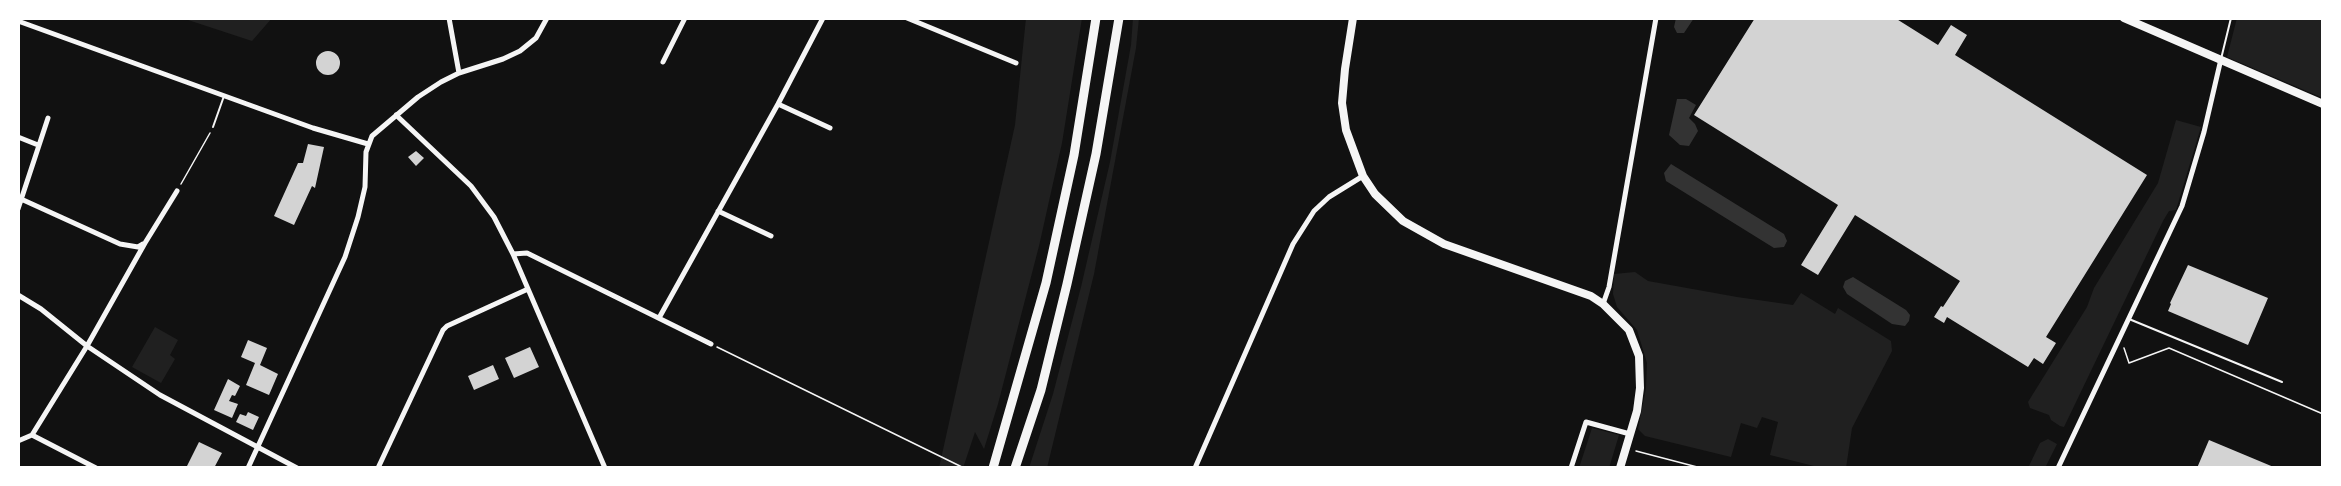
<!DOCTYPE html>
<html>
<head>
<meta charset="utf-8">
<style>
	body { margin:0 }
	#map { position:relative; width:2341px; height:486px; overflow:hidden; background:#111; font-family:"Open Sans",sans-serif }
	canvas { display:block }
	.frame { position:absolute; inset:0; border:20px solid #fff; pointer-events:none }
</style>
</head>
<body>
<div id="map">
<canvas width="2341" height="486"></canvas>
<div class="frame"></div>
</div>
<script>
const ctx = document.querySelector('canvas').getContext('2d');
ctx.lineJoin = 'round';
function paint(path, color) { ctx.fillStyle = color; ctx.fill(path, 'evenodd'); }
const poly = rows => new Path2D(rows.map(r => 'M' + r).join(''));
function stroke(path, color, width, dash) { ctx.strokeStyle = color; ctx.lineWidth = width; ctx.lineCap = dash ? 'butt' : 'round'; ctx.setLineDash(dash || []); ctx.stroke(path); }
const green = poly([
	[182,18,272,18,252,41],
	[1026,18,1082,18,1062,143,1039,246,998,404,984,449,975,432,963,468,939,468,1015,125],
	[1133,18,1139,18,1136,48,1094,274,1047,468,1029,468,1053,394,1081,287,1110,162,1131,45],
	[2237,18,2323,18,2323,98,2227,57],
	[2176,120,2201,127,2176,210,2169,211,2163,221,2064,427,2060,426,2051,420,2049,415,2030,408,2028,402,2087,307,2094,288,2158,183],
	[1635,272,1648,281,1737,297,1793,305,1801,293,1835,314,1838,308,1891,341,1892,351,1852,428,1846,468,1822,468,1770,455,1778,422,1762,417,1757,428,1741,423,1731,457,1645,436,1638,429,1646,388,1647,363,1637,330,1617,307,1613,294,1614,274],
	[155,327,178,340,170,355,175,359,161,383,132,367],
	[1592,428,1619,435,1609,468,1579,468],
	[2048,439,2057,444,2045,468,2028,468,2040,443]
]);
const water = poly([
	[1676,18,1694,18,1684,33,1677,33,1674,27],
	[1677,99,1686,99,1696,105,1689,118,1695,124,1698,131,1689,146,1680,145,1669,135],
	[1671,164,1784,234,1787,241,1784,247,1774,248,1666,181,1664,173],
	[1853,277,1906,310,1910,315,1909,321,1905,326,1892,324,1847,294,1843,287,1845,281]
]);
const building = poly([
	[1755,18,1895,18,1938,45,1951,25,1967,35,1955,55,2147,175,2046,337,2056,343,2043,364,2034,358,2028,367,1947,317,1944,323,1934,317,1941,306,1943,307,1960,281,1855,215,1818,275,1801,265,1838,205,1694,115],
	'316 63a12 12 0 1 1 24 0a12 12 0 1 1-24 0Z',
	[308,144,324,147,315,188,312,186,294,225,274,216,298,163,303,163],
	[416,151,424,158,416,166,408,157],
	[2188,265,2268,298,2248,345,2168,311,2171,304,2170,303],
	[248,340,267,348,260,365,278,374,269,395,246,385,255,363,241,357],
	[530,347,539,367,514,378,505,358],
	[493,365,499,379,474,390,468,376],
	[228,379,240,386,235,396,232,395,229,401,238,404,232,418,214,410],
	[248,412,259,417,253,430,236,422,240,414,246,416],
	[2209,440,2276,468,2197,468],
	[199,442,222,453,214,468,186,468]
]);
const path = poly([
	[181,184,210,133],
	[717,347,964,468],
	[2124,348,2129,363,2169,348,2323,414],
	[1636,451,1701,468]
]);
const service = poly([
	[2221,59,2231,18],
	[213,127,224,96],
	[2129,319,2282,382]
]);
const minor = poly([
	[449,18,459,73],
	[907,18,1016,63],
	[18,21,313,128,368,144],
	[663,62,685,18],
	[778,104,830,128],
	[396,115,471,186,494,217,513,254,605,468],
	[18,137,38,145],
	[21,199,120,244,138,247,143,244],
	[18,209,48,118],
	[718,211,771,236],
	[513,254,527,253,711,344],
	[18,295,41,309,87,346,160,395,297,468],
	[1603,304,1609,287,1656,18],
	[659,318,778,104,823,18],
	[32,435,96,468],
	[18,441,32,435,87,346,145,243,177,191],
	[248,468,345,257,358,217,365,187,366,152,372,136,418,97,441,82,459,73,503,59,520,51,536,38,547,18],
	[378,468,443,330,447,326,528,289],
	[1195,468,1293,244,1314,211,1329,197,1363,176],
	[1571,468,1586,422,1630,434],
	[2058,468,2182,206,2204,132,2221,59]
]);
const secondary = poly([
	[1353,18,1345,69,1342,103,1346,130,1363,176,1375,194,1403,221,1444,244,1591,296,1603,304,1629,330,1639,356,1640,388,1637,411,1620,468],
	[2124,18,2323,104]
]);
const motorway = poly([
	[993,468,1046,283,1074,155,1096,18],
	[1015,468,1041,390,1067,284,1096,154,1119,18]
]);
paint(green, '#202020');
paint(water, '#333');
paint(building, '#d3d3d3');
stroke(path, '#f5f5f5', 1.5);
stroke(service, '#f5f5f5', 2);
stroke(minor, '#f5f5f5', 5);
stroke(secondary, '#f5f5f5', 8);
stroke(motorway, '#f5f5f5', 9);
</script>
</body>
</html>
